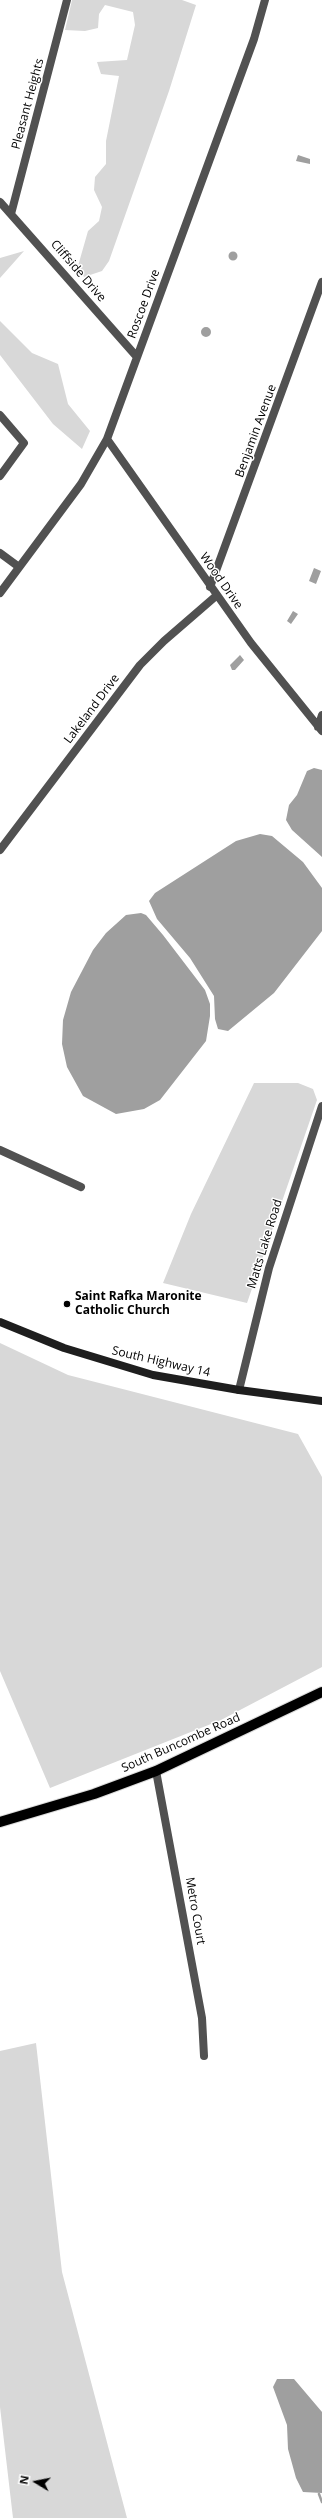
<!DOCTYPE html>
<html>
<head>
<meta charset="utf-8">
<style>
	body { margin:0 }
	#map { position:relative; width:322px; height:2518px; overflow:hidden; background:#fff; font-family:"Open Sans",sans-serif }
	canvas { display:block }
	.north { position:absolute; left:16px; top:2462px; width:40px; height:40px; -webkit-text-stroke:3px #fff; paint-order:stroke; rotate:280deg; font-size:11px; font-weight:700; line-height:16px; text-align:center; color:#000 }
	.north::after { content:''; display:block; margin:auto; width:14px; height:18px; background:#000; clip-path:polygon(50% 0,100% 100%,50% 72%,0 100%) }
</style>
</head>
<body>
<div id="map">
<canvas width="322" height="2518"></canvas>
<div class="north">N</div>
</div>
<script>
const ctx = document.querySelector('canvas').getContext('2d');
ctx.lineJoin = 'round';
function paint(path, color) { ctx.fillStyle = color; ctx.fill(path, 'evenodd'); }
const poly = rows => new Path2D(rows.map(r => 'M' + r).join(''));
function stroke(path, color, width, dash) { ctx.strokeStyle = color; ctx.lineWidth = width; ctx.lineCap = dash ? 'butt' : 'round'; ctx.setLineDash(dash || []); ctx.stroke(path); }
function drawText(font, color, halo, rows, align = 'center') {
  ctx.font = font + ' "Open Sans",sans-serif'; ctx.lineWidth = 3; ctx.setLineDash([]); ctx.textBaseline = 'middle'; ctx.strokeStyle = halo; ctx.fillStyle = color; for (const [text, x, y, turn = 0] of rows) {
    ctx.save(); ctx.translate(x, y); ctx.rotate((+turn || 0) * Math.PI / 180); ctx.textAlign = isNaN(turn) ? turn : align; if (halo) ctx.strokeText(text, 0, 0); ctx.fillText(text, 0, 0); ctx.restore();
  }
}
const green = poly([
	[72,0,182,0,196,5,169,91,109,261,102,271,84,277,78,266,88,231,99,221,102,207,94,190,95,177,106,164,106,141,119,76,101,74,97,62,127,60,135,25,133,12,105,5,99,14,98,28,85,31,65,30],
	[24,251,0,278,0,258],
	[0,321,32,353,58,364,68,404,90,431,82,449,53,424,0,355],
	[254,1083,298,1083,313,1089,317,1100,247,1303,163,1283,191,1214],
	[0,1343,68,1375,298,1434,322,1477,322,1667,221,1720,50,1788,0,1671],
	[36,2043,62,2272,127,2518,13,2518,0,2407,0,2051]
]);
const water = poly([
	[298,155,310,159,310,164,296,161],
	'228.5 256a4.5 4.5 0 1 1 9 0a4.5 4.5 0 1 1-9 0Z',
	'201 332a5 5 0 1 1 10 0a5 5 0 1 1-10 0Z',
	[314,568,321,571,316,584,309,581],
	[293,611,298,614,291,624,287,621],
	[240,655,244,660,235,670,232,670,230,665],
	[314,768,322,770,322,857,292,830,286,820,289,805,297,795,307,771],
	[260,834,272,836,303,862,322,888,322,931,274,993,228,1031,218,1029,215,1019,214,996,190,958,157,919,149,901,155,893,236,841],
	[141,913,146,915,163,935,205,990,210,1004,210,1016,206,1041,160,1100,144,1109,116,1114,83,1096,67,1067,62,1044,63,1020,71,992,93,950,106,933,126,915],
	[277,2379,294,2379,322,2412,322,2493,303,2492,296,2478,288,2449,287,2425,273,2387]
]);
const stream = poly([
	[319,2494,322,2502]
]);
const minor = poly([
	[0,202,137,357],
	[11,214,67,0],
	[0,415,24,443,0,476],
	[107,439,251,643,322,731],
	[0,553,19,567],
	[210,587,322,282],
	[0,593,81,484,107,439,254,39,265,0],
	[318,727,322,715],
	[0,850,140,665,164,641,216,596],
	[0,1150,81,1187],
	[239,1390,269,1268,322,1106],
	[156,1771,202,2018,204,2056]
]);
const secondary = poly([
	[0,1322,64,1348,153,1375,239,1390,322,1401]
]);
const primary = poly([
	[0,1822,94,1794,156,1771,322,1692]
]);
const markers = [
	[67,1304,4,"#000"]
];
const streetNames = [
	["Pleasant Heights",28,104,-75],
	["Cliffside Drive",78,271,49],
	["Roscoe Drive",144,304,-70],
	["Benjamin Avenue",256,431,-70],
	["Wood Drive",221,581,55],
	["Lakeland Drive",92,709,-53],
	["Matts Lake Road",265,1244,-73],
	["South Highway 14",161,1362,13],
	["South Buncombe Road",181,1743,-24],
	["Metro Court",195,1911,80]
];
const poiNames = [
	["Saint Rafka Maronite",75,1297],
	["Catholic Church",75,1311]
];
paint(green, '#d8d8d8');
paint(water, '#9f9f9f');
stroke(stream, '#9f9f9f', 2.5);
stroke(primary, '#dbdbdb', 12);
stroke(minor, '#515151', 8);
stroke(secondary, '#1e1e1e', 8);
stroke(primary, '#000', 10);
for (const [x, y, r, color] of markers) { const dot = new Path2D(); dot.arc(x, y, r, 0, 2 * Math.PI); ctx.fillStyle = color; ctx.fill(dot); stroke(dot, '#fff', 1.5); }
drawText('12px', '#000', '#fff', streetNames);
drawText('bold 12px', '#000', '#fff', poiNames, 'left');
</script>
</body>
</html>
